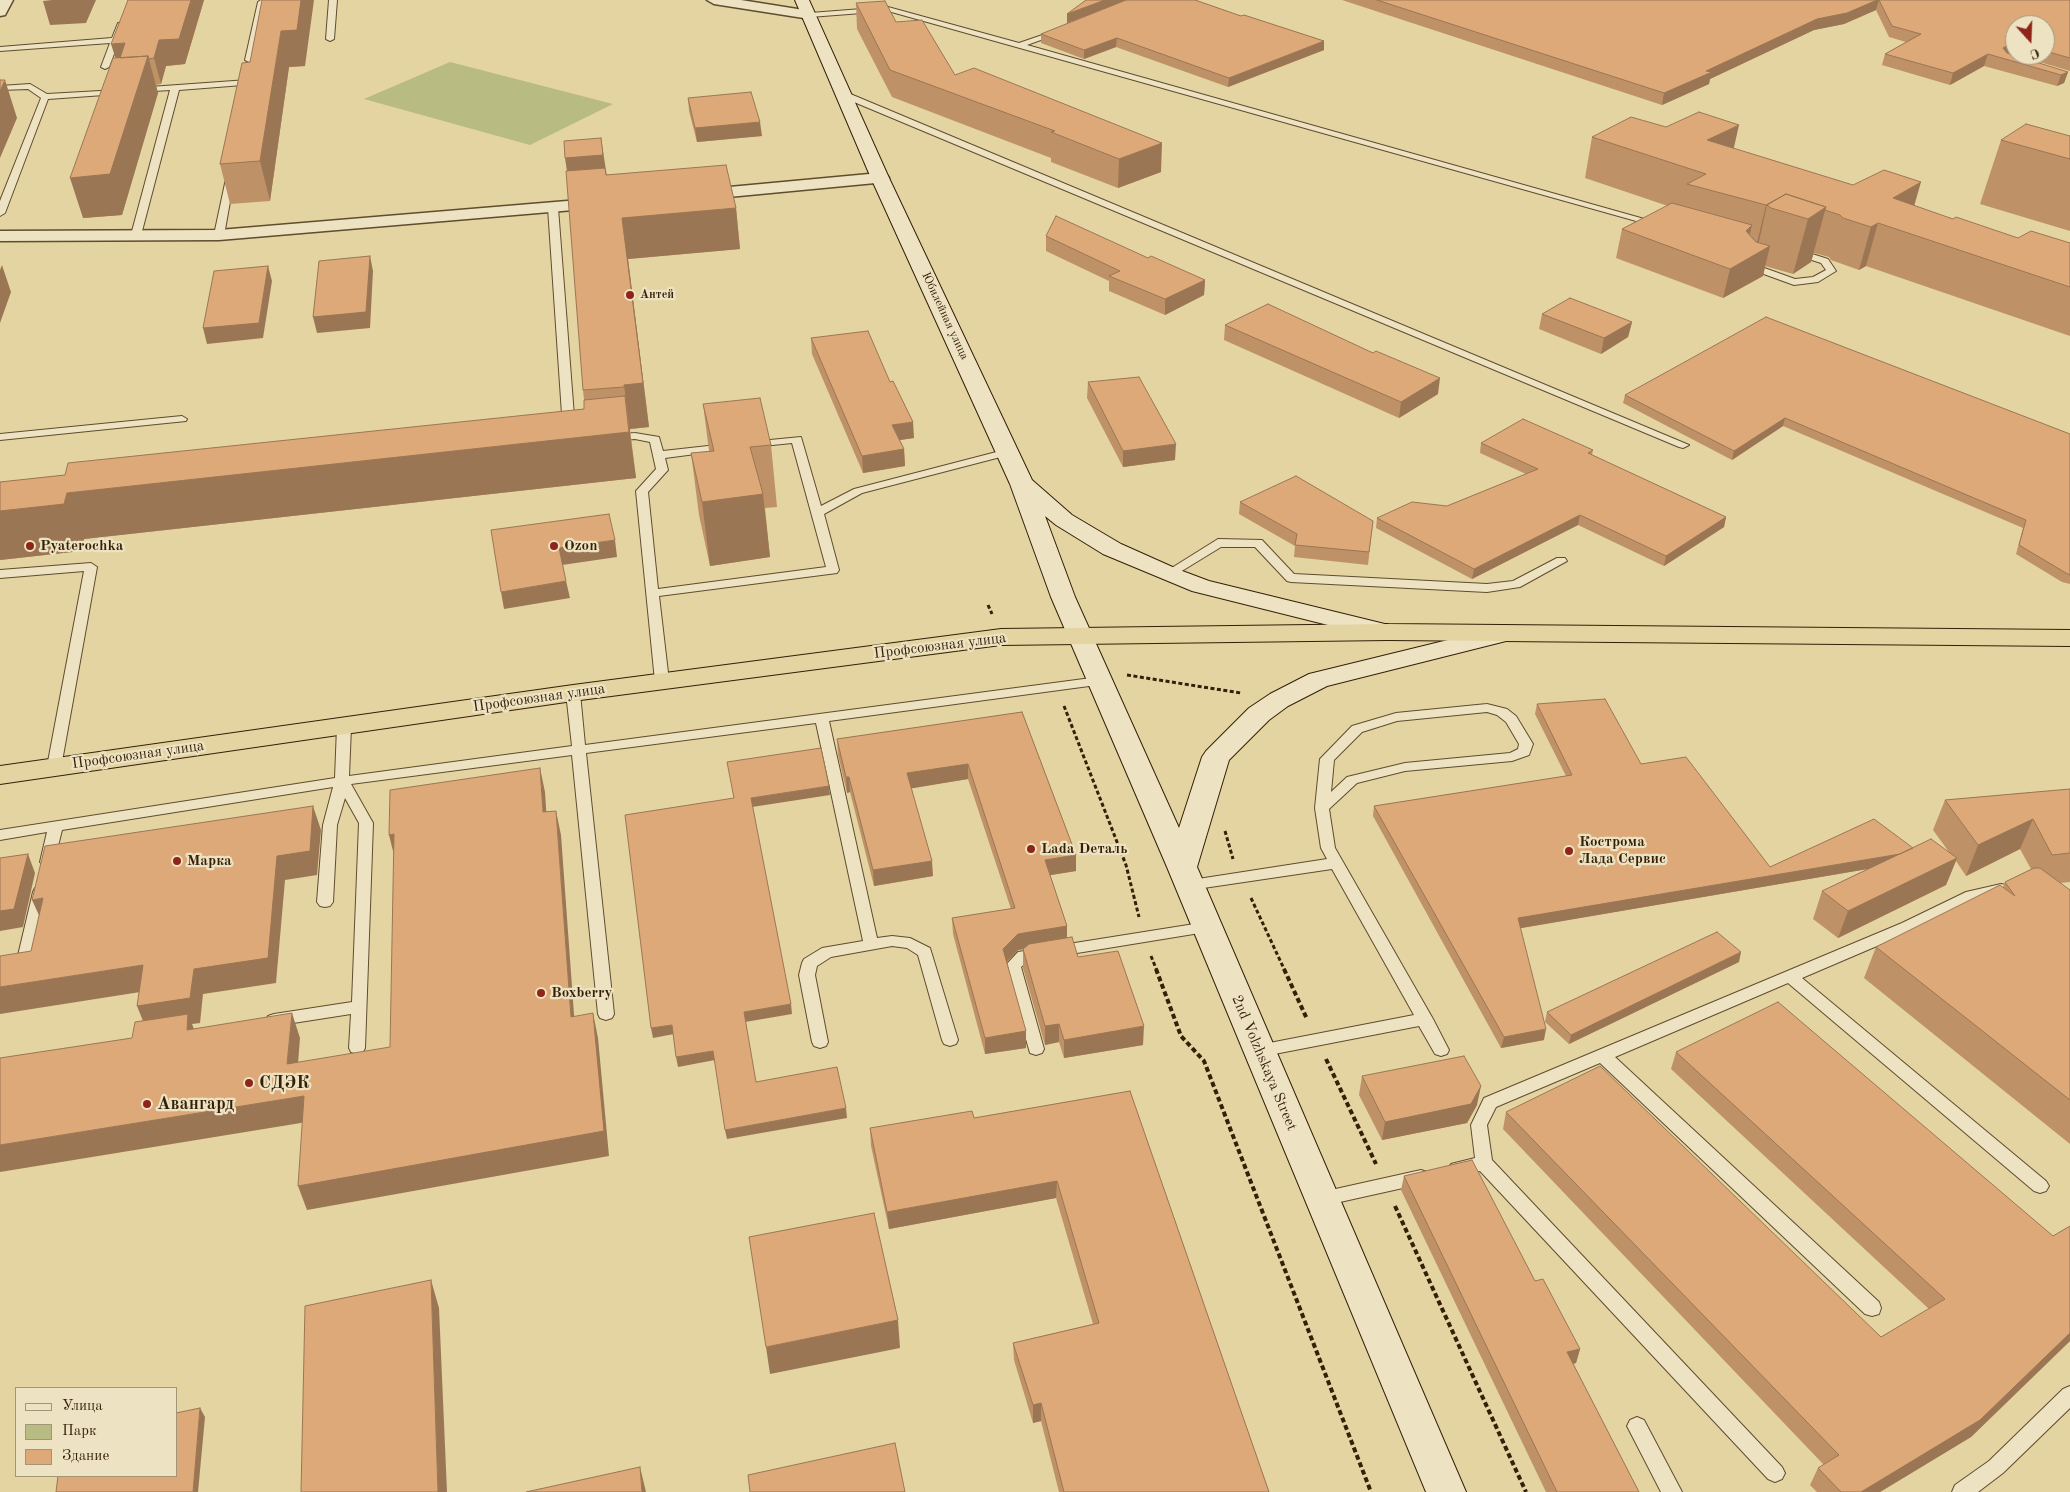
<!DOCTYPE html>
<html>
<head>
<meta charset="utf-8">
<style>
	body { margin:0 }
	#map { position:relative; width:2070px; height:1492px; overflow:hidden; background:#e3d4a2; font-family:"Old Standard TT",serif }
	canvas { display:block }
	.legend { position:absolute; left:15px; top:1387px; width:162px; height:90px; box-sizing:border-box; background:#ede3c3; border:1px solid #a39578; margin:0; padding:6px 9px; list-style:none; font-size:15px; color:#341f07 }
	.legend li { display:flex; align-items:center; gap:10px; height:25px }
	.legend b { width:25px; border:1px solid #a39578 }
	.north { position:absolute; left:2005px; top:15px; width:50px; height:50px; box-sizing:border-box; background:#ede3c3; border:1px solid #a39578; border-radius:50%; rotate:160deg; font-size:14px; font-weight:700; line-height:20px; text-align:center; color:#341f07 }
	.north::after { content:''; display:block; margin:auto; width:18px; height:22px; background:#8f2418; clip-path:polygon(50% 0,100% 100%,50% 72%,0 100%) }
</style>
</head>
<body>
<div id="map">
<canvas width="2070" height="1492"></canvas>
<ul class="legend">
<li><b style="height:6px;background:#ede3c3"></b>Улица</li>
<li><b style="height:14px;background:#b8bc82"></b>Парк</li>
<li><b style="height:14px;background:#dea978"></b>Здание</li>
</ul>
<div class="north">С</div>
</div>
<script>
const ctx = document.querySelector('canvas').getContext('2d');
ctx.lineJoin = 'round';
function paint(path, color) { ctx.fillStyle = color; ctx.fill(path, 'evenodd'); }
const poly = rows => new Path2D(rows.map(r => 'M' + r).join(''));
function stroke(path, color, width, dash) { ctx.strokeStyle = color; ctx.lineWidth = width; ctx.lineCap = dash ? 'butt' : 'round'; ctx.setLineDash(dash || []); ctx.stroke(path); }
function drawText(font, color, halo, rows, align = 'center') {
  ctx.font = font + ' "Old Standard TT",serif'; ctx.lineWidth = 4.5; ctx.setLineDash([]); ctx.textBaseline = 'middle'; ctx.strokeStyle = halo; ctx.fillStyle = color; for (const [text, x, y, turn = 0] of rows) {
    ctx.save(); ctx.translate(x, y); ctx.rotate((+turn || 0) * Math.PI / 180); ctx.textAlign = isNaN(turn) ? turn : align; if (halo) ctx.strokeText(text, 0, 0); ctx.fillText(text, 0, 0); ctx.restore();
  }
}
const green = poly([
	[450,62,613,104,530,145,364,99]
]);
const pathFar1 = poly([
	[988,605,992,614],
	[1127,675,1241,693],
	[1064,706,1126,865,1139,917],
	[1225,831,1233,859],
	[1251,898,1285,971],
	[1151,956,1157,971]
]);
const path = poly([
	[1156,969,1181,1036,1204,1061,1371,1492],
	[1284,969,1307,1019],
	[1326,1059,1376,1164],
	[1395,1206,1526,1492]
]);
const lane = poly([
	[261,0,292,0,265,4,253,60,249,62,245,60,258,2,261,0],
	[329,0,337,0,334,39,330,41,326,39,329,0],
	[888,7,1019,43,1060,29,1060,33,1027,45,1662,224,1654,226,888,11,810,17,806,15,810,13,888,7],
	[118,23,125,25,109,67,105,69,101,67,110,43,0,51,0,47,112,38,118,23],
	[248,80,252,82,250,89,246,91,242,89,243,85,179,90,141,235,133,237,131,235,170,90,139,92,135,90,136,88,248,80],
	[30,84,47,94,118,90,122,92,118,94,48,99,5,213,0,216,0,201,41,98,28,89,0,90,0,86,30,84],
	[842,93,848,93,1689,445,1683,448,1679,447,842,97,842,93],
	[231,171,235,174,224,235,219,238,214,235,227,174,231,171],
	[553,205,558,208,575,429,569,432,563,429,548,208,553,205],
	[1768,242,1774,242,1828,259,1836,271,1818,282,1794,285,1750,269,1740,259,1768,242],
	[1772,247,1821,263,1826,270,1813,277,1795,279,1756,265,1751,260,1772,247],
	[182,416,187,419,186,421,0,440,0,434,182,416],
	[635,433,659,437,663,451,726,444,732,447,726,450,665,458,668,470,648,492,658,589,826,567,792,443,753,447,747,444,749,442,801,437,821,506,854,489,1008,449,1014,452,1012,454,862,493,824,514,839,570,837,573,659,596,669,681,662,685,655,681,636,491,656,469,650,442,635,439,612,441,606,438,612,435,635,433],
	[1218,539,1262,540,1294,574,1487,584,1513,581,1557,558,1565,558,1567,561,1520,587,1487,592,1291,582,1287,581,1255,547,1221,547,1172,577,1168,578,1162,574,1218,539],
	[91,563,97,567,61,767,54,771,47,767,84,571,0,578,0,570,91,563],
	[1099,677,1104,678,1106,681,1104,684,829,721,877,938,892,936,910,938,930,948,958,1040,956,1044,950,1046,944,1044,942,1040,918,955,907,948,892,946,831,957,817,966,815,975,828,1042,826,1046,820,1048,814,1046,812,1042,799,975,802,963,804,959,822,948,863,941,816,723,586,753,614,1014,612,1018,606,1020,600,1018,598,1014,572,755,351,784,373,823,365,1048,363,1052,357,1054,351,1052,349,1048,351,1014,274,1026,268,1024,266,1020,268,1016,274,1014,352,1002,359,823,345,798,337,825,333,902,330,906,325,907,320,906,317,902,323,825,333,787,62,830,54,862,47,867,40,862,47,832,0,840,0,830,335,778,337,727,344,723,351,727,349,776,572,746,566,693,573,689,580,693,585,745,1099,677],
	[1487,704,1507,709,1516,716,1533,744,1529,755,1512,761,1405,771,1357,783,1329,809,1335,848,1433,1019,1449,1050,1447,1054,1441,1056,1435,1054,1419,1026,1259,1057,1253,1055,1251,1051,1253,1047,1259,1045,1414,1015,1332,869,1190,890,1185,889,1183,885,1185,881,1327,859,1321,848,1315,808,1320,759,1352,726,1396,713,1487,704],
	[1487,712,1497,715,1506,722,1519,744,1518,749,1510,753,1405,763,1347,777,1331,792,1334,760,1362,732,1397,721,1487,712],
	[2001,884,2006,885,2008,889,2006,893,1975,900,1912,931,1802,978,2046,1181,2049,1186,2046,1191,2040,1193,2034,1191,1788,983,1615,1057,1879,1302,1881,1308,1879,1314,1872,1316,1865,1314,1600,1063,1496,1107,1487,1125,1492,1160,1782,1467,1785,1473,1782,1479,1775,1482,1768,1479,1480,1171,1457,1176,1451,1174,1448,1169,1451,1164,1475,1158,1471,1125,1484,1098,1902,923,1966,892,2001,884],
	[40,887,45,888,47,892,32,964,30,968,24,970,18,968,16,964,33,892,35,888,40,887],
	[1207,922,1212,923,1215,927,1212,931,1028,961,1021,967,1044,1049,1042,1053,1036,1055,1030,1053,1005,966,1018,952,1207,922],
	[1421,1170,1427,1172,1430,1177,1427,1182,1421,1184,1322,1206,1316,1204,1313,1199,1316,1194,1322,1192,1421,1170],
	[2070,1386,2070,1408,2003,1473,1978,1492,1952,1492,1955,1485,1989,1461,2063,1389,2070,1386],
	[1637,1417,1644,1420,1682,1492,1661,1492,1627,1426,1630,1420,1637,1417]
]);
const street = poly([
	[0,0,13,0,5,15,0,16,0,0],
	[707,0,741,0,810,11,817,15,810,19,714,4,707,0],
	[880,173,886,174,889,178,886,182,697,200,691,199,688,195,691,191,697,190,880,173],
	[603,198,609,199,612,203,609,207,219,240,0,241,0,231,219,230,603,198]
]);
const secondary = poly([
	[795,0,809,0,889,178,1032,480,1072,515,1121,544,1177,569,1209,581,1397,627,1401,632,1397,637,1388,640,1192,591,1103,554,1056,525,1045,516,1075,597,1179,828,1202,757,1206,751,1249,708,1270,694,1309,674,1501,627,1510,630,1514,635,1510,640,1327,686,1288,706,1269,720,1229,760,1197,867,1466,1492,1426,1492,1167,867,1051,597,1010,484,871,178,795,0]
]);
const highway = poly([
	[1388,624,2070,630,2070,646,1388,640,1001,645,573,701,0,784,0,766,573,685,1001,629,1388,624]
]);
const wall = poly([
	[128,0,204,0,185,64,166,66,161,84,156,85,158,93,122,215,83,218],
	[1086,0,1195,0,1241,16,1244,15,1324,41,1324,50,1228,87,1116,47,1084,59,1041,43,1041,34,1101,10,1067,23,1067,14],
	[1342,0,2070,0,2070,71,2016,55,2045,55,2045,25,2015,25,2015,55,2010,53,2009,54,2068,72,2064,83,2057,86,1984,66,1950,85,1882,65,1885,54,1906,42,1889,37,1876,10,1844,24,1814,30,1710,79,1709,84,1662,105],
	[856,3,896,22,955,75,1161,172,1118,188,1051,162,1051,158,892,97,857,29],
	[242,63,305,66,289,67,270,201,230,204,220,164],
	[688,98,762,136,697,142,689,111],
	[2070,136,2070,231,1980,204,2001,140],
	[1592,137,1734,149,1914,206,1953,219,2018,238,2070,243,2070,336,1866,266,1859,270,1831,260,1829,257,1814,253,1811,262,1793,274,1765,266,1763,276,1723,298,1616,258,1622,229,1668,206,1585,178],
	[607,175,736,208,740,249,628,259,649,427,630,429,636,478,84,539,81,551,0,560,0,482,65,475,584,409,584,400,583,390],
	[1046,236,1148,258,1205,280,1204,295,1165,315,1109,291,1109,281,1046,251],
	[1542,314,1632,322,1628,337,1601,354,1539,329],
	[1225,325,1438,394,1399,418,1224,340],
	[811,338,914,438,900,440,904,449,905,466,863,473,812,354],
	[1088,382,1175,460,1123,467,1087,398],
	[1625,395,2070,434,2070,584,2062,582,2016,554,2023,528,1783,426,1732,460,1623,403],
	[703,404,771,445,777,507,765,508,770,557,710,566,699,515,691,453,709,451],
	[1481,443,1593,450,1592,455,1726,517,1724,527,1664,566,1578,525,1472,579,1376,528,1377,518,1447,506,1526,474,1480,453],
	[1240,502,1373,521,1368,565,1294,557,1295,546,1239,514],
	[1537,704,1641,764,1770,867,1913,848,1949,852,1933,830,1945,800,2070,789,2070,882,2060,883,2070,890,2070,1144,1864,978,1876,947,2003,887,2005,882,2031,869,2020,849,1966,876,1956,861,1946,885,1838,938,1813,919,1822,891,1868,869,1520,928,1544,1040,1501,1048,1373,816,1374,806,1566,776,1535,714],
	[1022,712,1076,855,1076,871,1050,875,1067,926,1067,938,1078,957,1143,1045,1064,1058,1059,1042,1045,1045,1023,968,1023,949,1018,950,1007,961,1026,1048,985,1054,953,934,952,918,1011,909,968,779,911,788,933,876,874,886,850,792,847,793,838,755,837,739],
	[1739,962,1569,1044,1545,1022,1547,1012],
	[1676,1052,2053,1236,2070,1226,2070,1341,1971,1437,1880,1492,1817,1492,1810,1485,1818,1468,1824,1465,1503,1129,1506,1112,1881,1337,1929,1309,1671,1069],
	[1362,1076,1477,1105,1467,1123,1382,1140,1359,1095],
	[1130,1091,1269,1492,1059,1492,1041,1421,1033,1423,1014,1360,1013,1343,1093,1324,1056,1198,889,1229,871,1146,870,1128,974,1118],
	[1404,1176,1535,1281,1580,1349,1576,1363,1573,1364,1639,1492,1546,1492,1401,1190]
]);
const shadedWall = poly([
	[52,0,96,0,86,23,50,25,43,1],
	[191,0,204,0,185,64,166,66,161,84,154,58,159,40],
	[301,0,314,0,305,66,289,67,270,201,260,161,281,31],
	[1105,0,1128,0,1067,23,1067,14],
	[1877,0,1879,0,1876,10,1844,24,1814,30,1710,79,1709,84,1662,105,1664,93,1706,71,1817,19],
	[1117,38,1116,47,1084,59,1084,50],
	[1324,41,1324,50,1228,87,1229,78],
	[2013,42,2010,53,2002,58,2003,48],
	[125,43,119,69,111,44],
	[1988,54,1984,66,1950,85,1953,73],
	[148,56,158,93,122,215,83,218,70,178],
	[2068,72,2064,83,2057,86,2061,75],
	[5,80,17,118,0,158,0,91],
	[760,122,762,136,697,142,695,128],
	[1739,125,1730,165,1707,140],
	[601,138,607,177,571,198,565,158],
	[1162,143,1161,172,1118,188,1119,159],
	[1921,182,1909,224,1893,198],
	[1777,198,1775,209,1767,205,1758,246,1756,247,1766,205],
	[1826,207,1811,262,1793,274,1808,219],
	[736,208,740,249,628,259,649,427,630,429,630,432,624,385,622,218],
	[1878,223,1866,266,1859,270,1871,227],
	[1752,225,1745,254,1746,231],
	[1770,246,1763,276,1723,298,1730,269],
	[370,256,373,271,370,328,317,333,313,317],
	[2,265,11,292,0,323,0,270],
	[268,266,272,281,263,338,207,344,203,328],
	[1205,280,1204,295,1165,315,1165,299],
	[1632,322,1628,337,1601,354,1604,338],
	[1440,378,1438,394,1399,418,1401,402],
	[625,396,631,441,636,478,84,539,81,551,0,560,0,511,67,493,629,432],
	[1785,418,1783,426,1732,460,1734,451],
	[913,422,914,438,893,441,892,425],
	[1176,444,1175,460,1123,467,1123,451],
	[904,449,905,466,863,473,862,456],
	[763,494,770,557,710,566,702,502],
	[1580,515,1578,525,1472,579,1474,569],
	[1726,517,1724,527,1664,566,1666,556],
	[615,540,617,557,562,565,559,548],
	[566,581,570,598,504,609,501,592],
	[968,764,968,779,908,789,907,773],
	[540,768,545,792,548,837,543,812],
	[846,777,849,777,850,792,847,793],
	[829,786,830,795,752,807,751,798],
	[313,806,321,830,317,875,285,880,276,983,203,994,200,1023,192,1024,198,1039,147,1031,137,1006,194,969],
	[556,811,561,835,576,1042,571,1017],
	[2033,819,2020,849,1966,876,1978,845],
	[394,834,395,859,389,835],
	[1918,851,1914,861,1516,929,1518,918],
	[28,854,35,873,23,927,0,931,0,911],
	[1076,855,1076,871,1045,876,1045,860],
	[1957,858,1946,885,1838,938,1848,911],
	[932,861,933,876,874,886,873,870],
	[43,898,43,924,32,900],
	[1067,926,1067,942,1018,950,1004,965,1003,949,1018,934],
	[1741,952,1739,962,1569,1044,1571,1035],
	[143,965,153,990,0,1014,0,987],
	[791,1004,792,1014,745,1022,744,1012],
	[292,1013,300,1038,296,1089,287,1064],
	[593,1013,598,1038,609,1156,307,1210,298,1186],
	[1059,1024,1059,1042,1045,1045,1045,1026],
	[672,1025,674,1034,653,1038,651,1028],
	[1144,1026,1143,1045,1064,1058,1064,1040],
	[1546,1029,1544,1040,1501,1048,1504,1037],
	[1026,1031,1026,1048,985,1054,985,1038],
	[713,1051,715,1060,678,1067,676,1057],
	[1481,1086,1477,1105,1467,1123,1382,1140,1385,1122],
	[304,1096,313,1121,0,1172,0,1145],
	[846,1108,847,1118,727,1139,725,1130],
	[1057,1181,1056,1198,889,1229,887,1212],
	[431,1280,439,1308,447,1492,438,1492],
	[898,1320,900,1348,770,1374,766,1347],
	[2070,1333,2070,1341,1971,1437,1880,1492,1861,1492],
	[1580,1349,1576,1363,1562,1367,1567,1352],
	[1041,1403,1041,1421,1033,1423,1033,1405],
	[200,1408,205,1417,198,1492,193,1492],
	[640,1467,646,1492,642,1492]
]);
const building = poly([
	[128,0,191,0,179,39,159,40,154,58,149,59,148,56,120,58,125,43,111,44,128,0],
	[262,0,301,0,297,30,281,31,260,161,220,164,242,63,250,62,262,0],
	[1086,0,1105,0,1067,14,1086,0],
	[1126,0,1195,0,1241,16,1244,15,1324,41,1229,78,1117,38,1084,50,1041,34,1126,0],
	[1377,0,1877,0,1847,13,1817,19,1706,71,1712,72,1664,93,1377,0],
	[1879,0,2070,0,2070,58,2045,51,2045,25,2015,25,2015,42,2013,42,2003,48,2007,53,2068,72,2061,75,1988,54,1953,73,1885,54,1921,34,1892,26,1879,0],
	[885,1,896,22,922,20,955,75,974,68,1162,143,1119,159,1051,132,1055,131,890,70,856,3,885,1],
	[148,56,110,174,70,178,113,58,148,56],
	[0,80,5,80,0,91,0,80],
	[751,92,760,122,695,128,688,98,751,92],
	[1699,112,1739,125,1707,140,1853,185,1884,170,1921,182,1893,198,1953,219,1956,217,2018,238,2031,231,2070,243,2070,287,1878,223,1871,227,1843,218,1840,215,1825,210,1826,207,1786,194,1766,205,1687,184,1706,174,1592,137,1631,117,1666,127,1699,112],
	[2026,124,2070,136,2070,159,2001,140,2026,124],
	[601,138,603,155,565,158,564,141,601,138],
	[726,165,736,208,622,218,643,383,624,385,624,387,583,390,566,171,605,168,606,175,726,165],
	[1786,194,1826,207,1808,219,1771,208,1767,205,1786,194],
	[1672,203,1752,225,1746,231,1756,242,1770,246,1730,269,1622,229,1672,203],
	[1056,216,1148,258,1151,256,1205,280,1165,299,1109,276,1120,271,1046,236,1056,216],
	[370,256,366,312,313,317,319,261,370,256],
	[268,266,259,323,203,328,214,271,268,266],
	[1570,298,1632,322,1604,338,1542,314,1570,298],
	[1268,304,1373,353,1376,351,1440,378,1401,402,1225,325,1268,304],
	[1766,317,2070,434,2070,575,2066,573,2019,545,2026,520,1785,418,1734,451,1625,395,1766,317],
	[868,331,890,382,893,381,913,422,892,425,904,449,862,456,811,338,868,331],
	[1139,377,1176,444,1123,451,1088,382,1139,377],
	[625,396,629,432,67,493,64,504,0,511,0,482,65,475,68,463,584,409,584,400,625,396],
	[760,398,771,445,750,447,763,494,702,502,691,453,714,451,703,404,760,398],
	[1523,419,1593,450,1588,453,1726,517,1666,556,1580,515,1474,569,1377,518,1412,502,1447,506,1538,469,1481,443,1523,419],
	[1296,476,1373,521,1369,552,1295,545,1297,534,1240,502,1296,476],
	[609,514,615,540,559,548,566,581,501,592,491,530,609,514],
	[1605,699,1641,764,1686,757,1770,867,1874,819,1913,848,1900,854,1518,918,1546,1029,1504,1037,1374,806,1572,775,1537,704,1605,699],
	[1022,712,1076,855,1045,860,1067,926,1018,934,1003,949,1026,1031,985,1038,952,918,1015,908,968,764,907,773,932,861,873,870,849,777,846,777,837,739,1022,712],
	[821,748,829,786,751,798,791,1004,744,1012,756,1082,837,1067,846,1108,725,1130,713,1051,676,1057,672,1025,651,1028,625,815,734,798,727,762,821,748],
	[540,768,543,812,556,811,571,1017,593,1013,604,1131,298,1186,304,1096,0,1145,0,1058,132,1038,135,1022,188,1014,187,1030,292,1013,287,1064,390,1047,394,834,389,835,390,790,540,768],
	[2070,789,2070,853,2052,855,2033,819,1978,845,1945,800,2070,789],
	[313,806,310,851,277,856,268,958,194,969,190,998,137,1006,143,965,0,987,0,956,31,951,43,898,32,900,45,846,313,806],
	[1931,839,1957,858,1848,911,1822,891,1931,839],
	[28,854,14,909,0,911,0,858,28,854],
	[2034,868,2040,868,2070,890,2070,1100,1876,947,2000,885,2015,896,2005,882,2034,868],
	[1717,932,1741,952,1571,1035,1547,1012,1717,932],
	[1072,937,1078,957,1118,951,1144,1026,1064,1040,1059,1024,1045,1026,1023,949,1029,944,1072,937],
	[1778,1002,2053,1236,2070,1226,2070,1333,1980,1420,1861,1492,1841,1492,1818,1468,1839,1455,1506,1112,1600,1066,1881,1337,1945,1299,1676,1052,1778,1002],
	[1464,1056,1481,1086,1471,1104,1385,1122,1362,1076,1464,1056],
	[1130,1091,1269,1492,1064,1492,1041,1403,1033,1405,1013,1343,1099,1323,1057,1181,887,1212,870,1128,972,1111,974,1118,1130,1091],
	[1472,1160,1535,1281,1543,1279,1580,1349,1567,1352,1639,1492,1557,1492,1404,1176,1472,1160],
	[874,1213,898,1320,766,1347,749,1237,874,1213],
	[431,1280,438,1492,301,1492,305,1306,431,1280],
	[200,1408,193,1492,56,1492,58,1476,176,1476,176,1413,200,1408],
	[895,1443,905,1492,750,1492,748,1475,895,1443],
	[640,1467,642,1492,526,1492,640,1467]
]);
const markers = [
	[630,295,5,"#8f2418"],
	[30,546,5,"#8f2418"],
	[554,546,5,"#8f2418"],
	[1031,849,5,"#8f2418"],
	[1569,851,5,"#8f2418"],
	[177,861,5,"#8f2418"],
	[541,993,5,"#8f2418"],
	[249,1083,5,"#8f2418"],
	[147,1104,5,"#8f2418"]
];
const farPoinames = [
	["Антей",640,295]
];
const farStreetnames = [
	["Юбилейная улица",945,316,65]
];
const poiNames = [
	["Pyaterochka",40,546],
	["Ozon",564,546],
	["Кострома",1579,842],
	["Лада Сервис",1579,859],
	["Lada Dеталь",1041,849],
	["Марка",187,861],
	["Boxberry",551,993]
];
const streetNames = [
	["Профсоюзная улица",940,646,-7],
	["Профсоюзная улица",539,698,-8],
	["Профсоюзная улица",138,755,-8],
	["2nd Volzhskaya Street",1264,1063,67]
];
const nearPoinames = [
	["СДЭК",259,1083],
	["Авангард",157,1104]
];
paint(green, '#b8bc82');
stroke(lane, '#604c2e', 2);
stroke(street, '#604c2e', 3);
stroke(secondary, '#341f07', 2);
stroke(highway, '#341f07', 2);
stroke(pathFar1, '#341f07', 3, [4, 2.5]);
stroke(path, '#341f07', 4, [5, 3]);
paint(lane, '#ede3c3');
paint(street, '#ede3c3');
paint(secondary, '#ede3c3');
paint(highway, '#e3d4a2');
paint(wall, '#bf9167');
paint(shadedWall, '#9b7654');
paint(building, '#dea978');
stroke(building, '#9b7654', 1);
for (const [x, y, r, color] of markers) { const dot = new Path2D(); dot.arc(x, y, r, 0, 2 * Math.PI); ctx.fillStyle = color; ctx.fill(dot); stroke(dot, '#ede3c3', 2); }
drawText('bold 12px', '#341f07', '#ede3c3', farPoinames, 'left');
drawText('12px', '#341f07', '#ede3c3', farStreetnames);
drawText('bold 15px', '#341f07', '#ede3c3', poiNames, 'left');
drawText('15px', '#341f07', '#ede3c3', streetNames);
drawText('bold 18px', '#341f07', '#ede3c3', nearPoinames, 'left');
</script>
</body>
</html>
